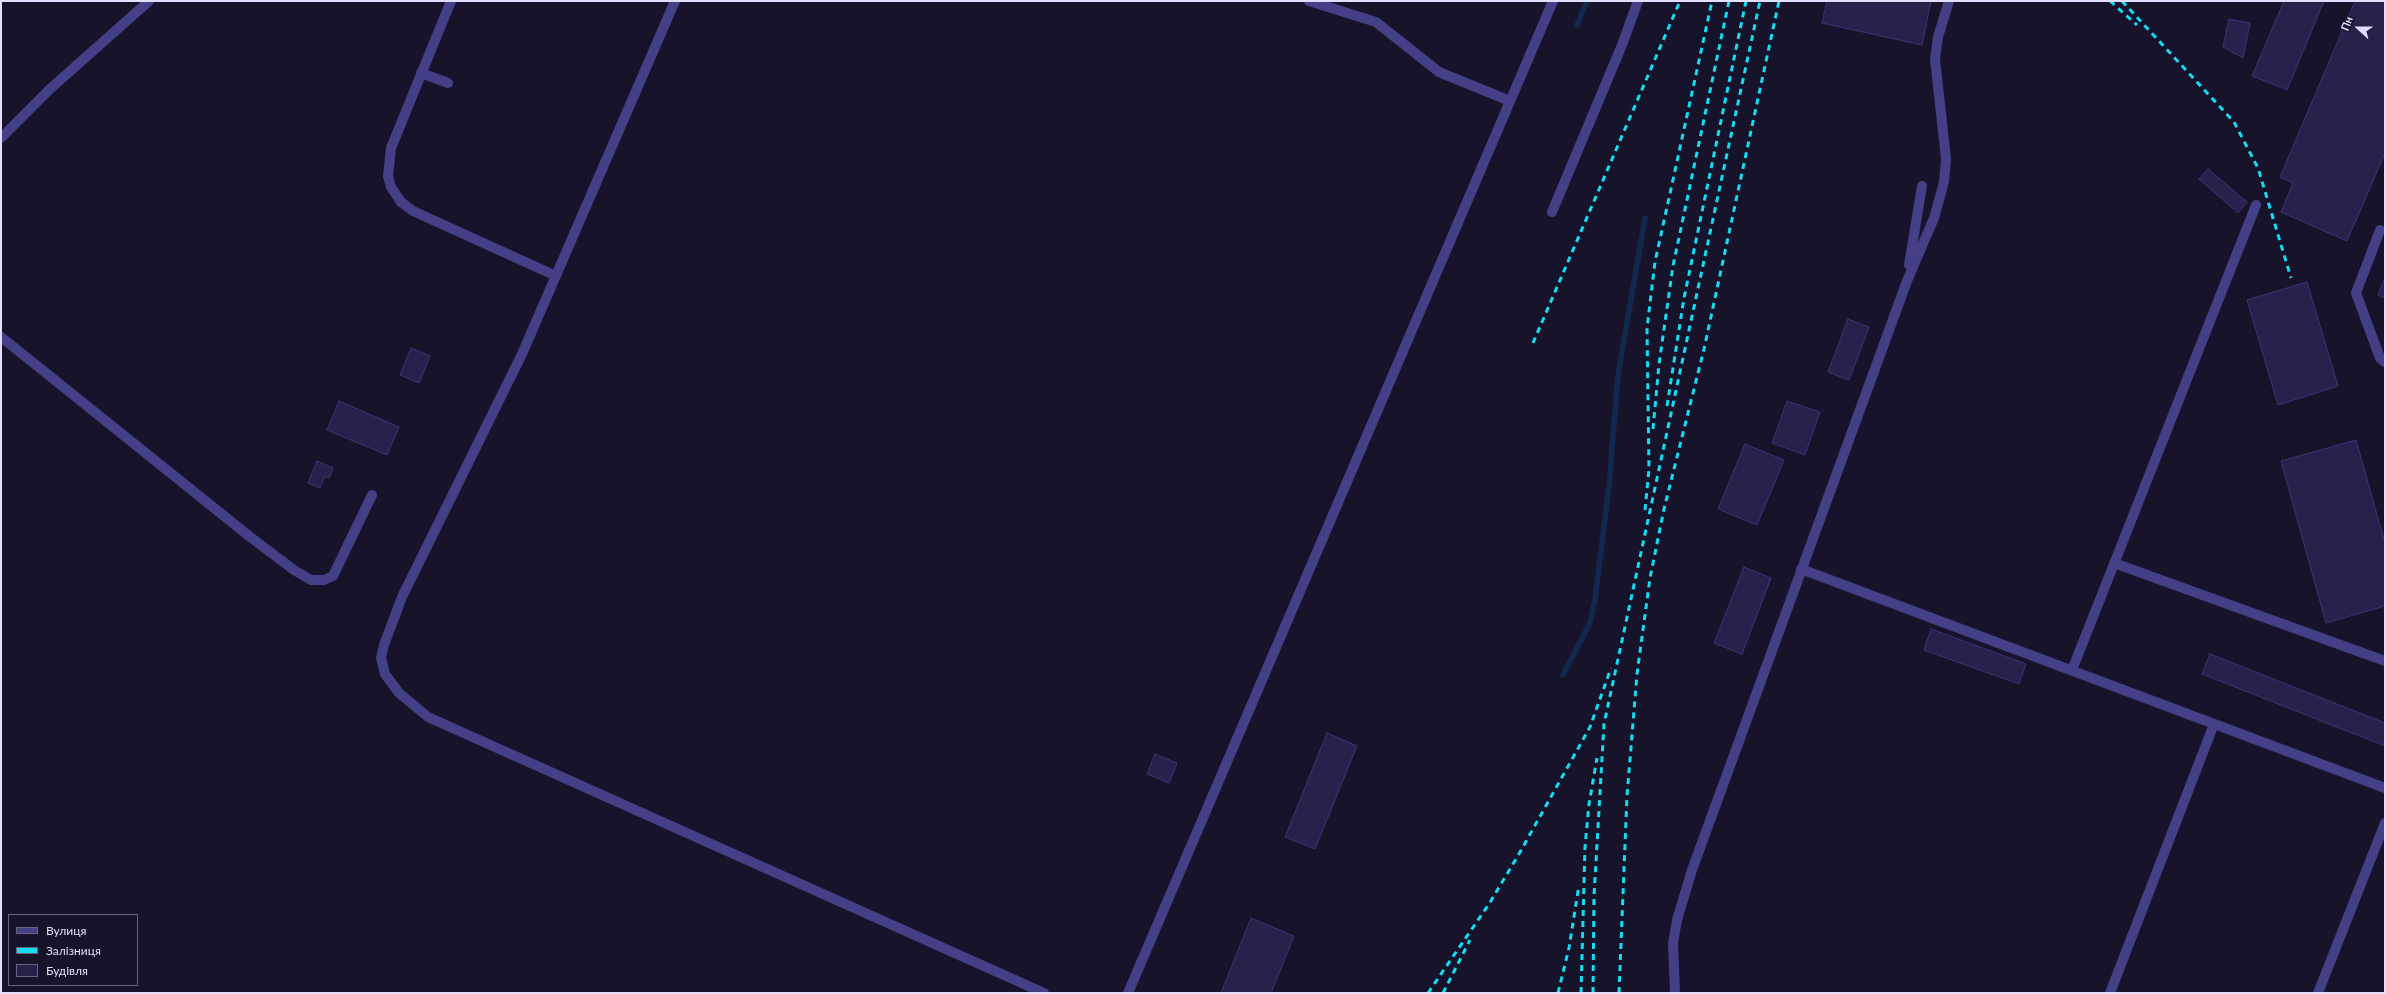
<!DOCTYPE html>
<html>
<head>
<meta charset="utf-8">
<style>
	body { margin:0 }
	#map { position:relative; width:2386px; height:994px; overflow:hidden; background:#17132b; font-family:Lato,sans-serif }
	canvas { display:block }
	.frame { position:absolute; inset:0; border:2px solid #e2defd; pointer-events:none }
	.legend { position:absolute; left:8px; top:914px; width:130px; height:72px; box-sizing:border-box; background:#17132b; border:1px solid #68647f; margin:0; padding:5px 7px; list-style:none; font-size:12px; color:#e2defd }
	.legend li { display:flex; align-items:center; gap:8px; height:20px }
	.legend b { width:20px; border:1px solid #68647f }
	.north { position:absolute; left:2338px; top:8px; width:40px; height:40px; -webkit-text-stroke:3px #17132b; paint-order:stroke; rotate:291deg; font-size:11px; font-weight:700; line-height:16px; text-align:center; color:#e2defd }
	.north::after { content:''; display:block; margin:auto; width:14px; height:18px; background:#e2defd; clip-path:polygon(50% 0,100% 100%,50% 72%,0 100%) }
</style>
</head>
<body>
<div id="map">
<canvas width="2386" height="994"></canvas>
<div class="frame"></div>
<ul class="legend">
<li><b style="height:5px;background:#434087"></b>Вулиця</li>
<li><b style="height:5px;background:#15dcf2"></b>Залізниця</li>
<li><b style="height:11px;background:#29204b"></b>Будівля</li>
</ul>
<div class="north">Пн</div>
</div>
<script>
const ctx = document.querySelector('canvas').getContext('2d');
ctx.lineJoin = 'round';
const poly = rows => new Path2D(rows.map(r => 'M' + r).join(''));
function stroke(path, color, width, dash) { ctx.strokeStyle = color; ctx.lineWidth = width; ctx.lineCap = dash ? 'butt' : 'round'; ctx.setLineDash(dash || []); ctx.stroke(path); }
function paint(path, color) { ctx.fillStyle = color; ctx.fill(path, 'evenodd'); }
const stream = poly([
	[1577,25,1587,1],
	[1563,675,1590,623,1595,600,1609,487,1618,375,1645,218]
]);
const building = poly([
	[1827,1,1931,1,1922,45,1822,23,1827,1],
	[2284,1,2324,1,2287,90,2252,76,2284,1],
	[2355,1,2385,1,2385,153,2347,241,2281,212,2293,183,2280,177,2355,1],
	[2229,19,2250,23,2243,58,2223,47,2229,19],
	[2208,169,2247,202,2238,213,2199,179,2208,169],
	[2385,277,2385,298,2378,295,2385,277],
	[2307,282,2338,386,2278,405,2247,300,2307,282],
	[1848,319,1869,327,1849,380,1828,372,1848,319],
	[411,348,430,356,419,383,400,375,411,348],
	[339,401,399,427,387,455,327,430,339,401],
	[1787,401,1820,412,1805,455,1772,443,1787,401],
	[2356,440,2385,543,2385,606,2326,623,2281,461,2356,440],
	[1745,444,1784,460,1757,525,1718,509,1745,444],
	[317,461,333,468,329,478,325,476,320,488,308,483,317,461],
	[1744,567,1771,578,1742,654,1714,643,1744,567],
	[1931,629,2026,664,2019,684,1924,650,1931,629],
	[2210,654,2385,723,2385,746,2202,674,2210,654],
	[1327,733,1357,746,1315,849,1285,837,1327,733],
	[1155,754,1177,763,1169,783,1147,774,1155,754],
	[1251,918,1294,936,1271,993,1221,993,1251,918]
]);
const minor = poly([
	[451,1,391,148,388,176,391,187,401,202,413,211,556,276],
	[675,1,522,354,402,597,384,645,381,658,385,674,399,693,428,717,1044,993],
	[1309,1,1376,22,1439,72,1510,101],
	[421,73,448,83],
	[1,138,50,89,149,1],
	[1552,212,1622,45,1638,1],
	[2380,230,2356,293,2380,358,2385,362],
	[1909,265,1922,186],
	[1,337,249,536,294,570,311,580,324,580,333,576,372,495],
	[2114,563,2385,661],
	[1801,569,2385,788],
	[2072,670,2256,205],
	[1128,993,1553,1],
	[1675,993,1673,943,1677,920,1692,870,1907,281,1934,218,1944,182,1946,159,1935,59,1938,37,1949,1],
	[2110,993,2214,724],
	[2318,993,2385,823]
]);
const rail = poly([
	[2110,1,2137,25],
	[2122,1,2234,122,2258,168,2291,278],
	[1533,343,1680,1],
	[1667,406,1684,298,1746,1],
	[1653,429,1659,364,1673,266,1729,1],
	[1645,510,1649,469,1647,328,1655,262,1712,1],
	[1428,993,1489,904,1519,854,1590,727,1611,668],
	[1443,993,1470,940],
	[1558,993,1569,948,1579,885],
	[1581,993,1585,847,1589,804,1597,758],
	[1593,993,1594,896,1604,724,1760,1],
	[1619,993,1627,796,1637,674,1650,578,1664,509,1704,349,1779,1]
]);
stroke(stream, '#12294f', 5.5);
paint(building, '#29204b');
stroke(building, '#403375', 1);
stroke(minor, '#434087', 10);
stroke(rail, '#15dcf2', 3, [6, 5]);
</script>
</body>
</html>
